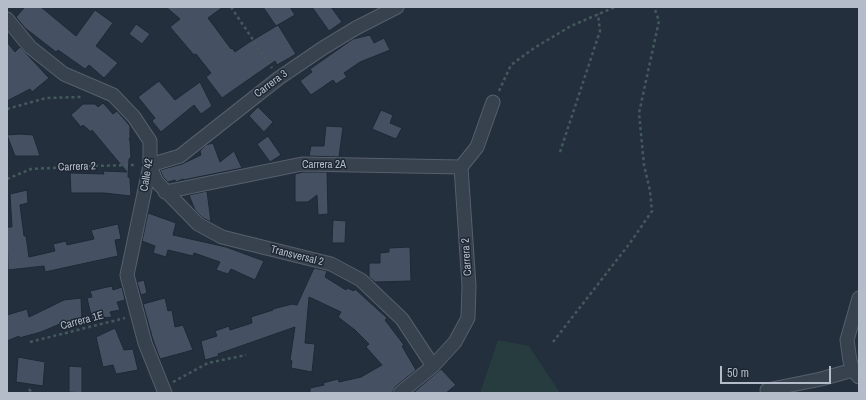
<!DOCTYPE html>
<html>
<head>
<meta charset="utf-8">
<style>
	body { margin:0 }
	#map { position:relative; width:866px; height:400px; overflow:hidden; background:#242f3e; font-family:"Archivo Narrow",sans-serif }
	canvas { display:block }
	.frame { position:absolute; inset:0; border:8px solid #b4bcc9; pointer-events:none }
	.scale { position:absolute; left:720px; top:366px; width:111px; height:18px; box-sizing:border-box; border:2px solid #b4bcc9; border-top:0; padding-left:5px; font-size:12px; line-height:14px; white-space:nowrap; color:#b4bcc9; -webkit-text-stroke:3px #1d2633; paint-order:stroke }
</style>
</head>
<body>
<div id="map">
<canvas width="866" height="400"></canvas>
<div class="frame"></div>
<div class="scale">50 m</div>
</div>
<script>
const ctx = document.querySelector('canvas').getContext('2d');
ctx.lineJoin = 'round';
function paint(path, color) { ctx.fillStyle = color; ctx.fill(path, 'evenodd'); }
const poly = rows => new Path2D(rows.map(r => 'M' + r).join(''));
function stroke(path, color, width, dash) { ctx.strokeStyle = color; ctx.lineWidth = width; ctx.lineCap = dash ? 'butt' : 'round'; ctx.setLineDash(dash || []); ctx.stroke(path); }
function drawText(font, color, halo, rows, align = 'center') {
  ctx.font = font + ' "Archivo Narrow",sans-serif'; ctx.lineWidth = 3; ctx.setLineDash([]); ctx.textBaseline = 'middle'; ctx.strokeStyle = halo; ctx.fillStyle = color; for (const [text, x, y, turn = 0] of rows) {
    ctx.save(); ctx.translate(x, y); ctx.rotate((+turn || 0) * Math.PI / 180); ctx.textAlign = isNaN(turn) ? turn : align; if (halo) ctx.strokeText(text, 0, 0); ctx.fillText(text, 0, 0); ctx.restore();
  }
}
const green = poly([
	[498,340,529,346,560,393,480,393]
]);
const building = poly([
	[25,7,41,7,76,36,95,10,113,23,96,46,118,63,104,78,89,65,85,69,58,50,56,52,25,28,16,17,25,7],
	[166,7,223,7,208,18,231,49,232,48,235,52,248,43,278,25,296,54,277,65,275,61,222,98,206,77,211,73,196,54,194,55,170,27,180,19,166,7],
	[263,7,290,7,295,15,276,26,263,7],
	[312,7,331,7,342,22,329,31,312,7],
	[136,24,150,34,142,44,129,34,136,24],
	[370,35,374,43,384,38,390,50,360,62,344,73,347,77,336,84,333,80,311,95,300,81,312,72,310,69,353,39,370,35],
	[7,42,15,52,20,47,49,78,32,92,30,89,7,101,7,42],
	[159,81,175,100,200,82,212,106,201,114,194,105,161,132,152,121,155,118,138,97,159,81],
	[103,103,113,114,117,111,130,126,130,138,129,139,130,141,131,157,129,159,128,177,130,178,131,196,104,193,71,193,70,173,104,174,103,171,127,172,92,130,91,132,83,125,81,127,71,115,83,104,95,104,98,107,103,103],
	[258,107,273,122,264,132,249,116,258,107],
	[381,110,393,115,390,123,402,128,396,139,372,129,381,110],
	[326,126,343,127,339,157,309,156,311,146,324,146,326,126],
	[19,134,33,135,40,156,15,156,7,135,19,134],
	[268,136,281,155,270,162,257,144,268,136],
	[213,143,220,162,234,151,242,168,183,180,183,179,176,182,175,180,168,182,163,177,160,170,182,164,201,155,200,151,206,145,213,143],
	[303,172,327,172,328,214,318,215,317,195,308,202,295,202,295,174,303,172],
	[27,190,28,203,20,205,24,236,26,236,29,257,55,251,53,244,66,241,67,245,94,239,91,230,118,224,121,239,115,240,118,256,45,272,44,266,8,270,7,227,12,227,10,194,27,190],
	[207,191,211,222,203,218,195,210,189,195,207,191],
	[148,213,176,223,173,235,226,247,264,261,255,280,231,269,228,274,216,270,220,262,194,253,193,256,168,250,166,257,153,253,155,246,142,241,148,213],
	[333,220,346,221,345,243,332,243,333,220],
	[410,247,411,281,375,282,369,277,369,263,380,263,380,253,389,252,389,248,410,247],
	[314,268,327,271,325,277,346,290,347,288,354,291,355,289,387,318,385,320,404,345,402,346,416,370,395,387,392,393,310,393,310,388,324,385,323,383,338,379,339,382,361,377,382,365,366,347,369,344,355,330,338,317,341,312,309,297,305,343,315,344,312,372,291,368,292,361,290,360,295,327,218,354,219,356,205,360,201,341,217,336,215,331,229,326,230,330,252,323,251,317,273,310,273,309,292,304,297,305,314,268],
	[144,280,147,293,141,295,137,282,144,280],
	[112,286,113,290,122,287,125,300,117,302,120,310,110,312,112,317,92,319,87,298,92,297,90,291,112,286],
	[81,298,82,320,72,321,63,324,62,323,41,332,19,338,19,336,7,341,7,315,27,309,29,317,64,300,81,298],
	[165,298,168,311,172,310,175,327,183,325,193,350,160,359,153,340,143,304,165,298],
	[115,328,124,350,133,349,138,370,116,374,113,365,103,367,96,337,115,328],
	[18,357,45,362,43,386,16,382,18,357],
	[69,366,82,367,82,393,69,392,69,366],
	[441,369,456,385,446,393,413,393,441,369]
]);
const path = poly([
	[231,7,272,68],
	[499,91,511,65,534,48,571,26,615,7],
	[7,109,46,98,81,97],
	[560,152,600,31,598,14],
	[7,179,31,169,90,166,136,165],
	[30,342,125,318],
	[553,342,630,243,652,211,650,191,644,165,639,113,659,21,654,7],
	[173,382,208,363,246,355],
	[29,389,32,393]
]);
const minor = poly([
	[397,7,356,28,323,48,279,78,180,156,150,165,156,181,198,224,222,237,331,264,361,280,402,319,433,366],
	[7,19,30,47,64,74,113,95,134,117,150,141,150,165,127,275,145,343,165,393],
	[165,192,302,164,461,167],
	[859,298,847,340,850,361,853,370,859,377],
	[767,390,821,379,853,370],
	[400,393,433,366,455,342,468,318,469,286,461,167,477,147,493,102]
]);
const streetNames = [
	["Carrera 3",271,84,-37],
	["Carrera 2A",324,165],
	["Carrera 2",77,167,-2],
	["Calle 42",147,175,-81],
	["Transversal 2",297,256,14],
	["Carrera 2",467,257,-94],
	["Carrera 1E",82,321,-15]
];
paint(green, '#263c3f');
paint(building, '#455162');
stroke(building, '#1f2835', 1);
stroke(minor, '#565f6c', 15);
stroke(path, '#44595c', 2.5, [3, 3]);
stroke(minor, '#38414e', 13);
drawText('11px', '#b4bcc9', '#1d2633', streetNames);
</script>
</body>
</html>
